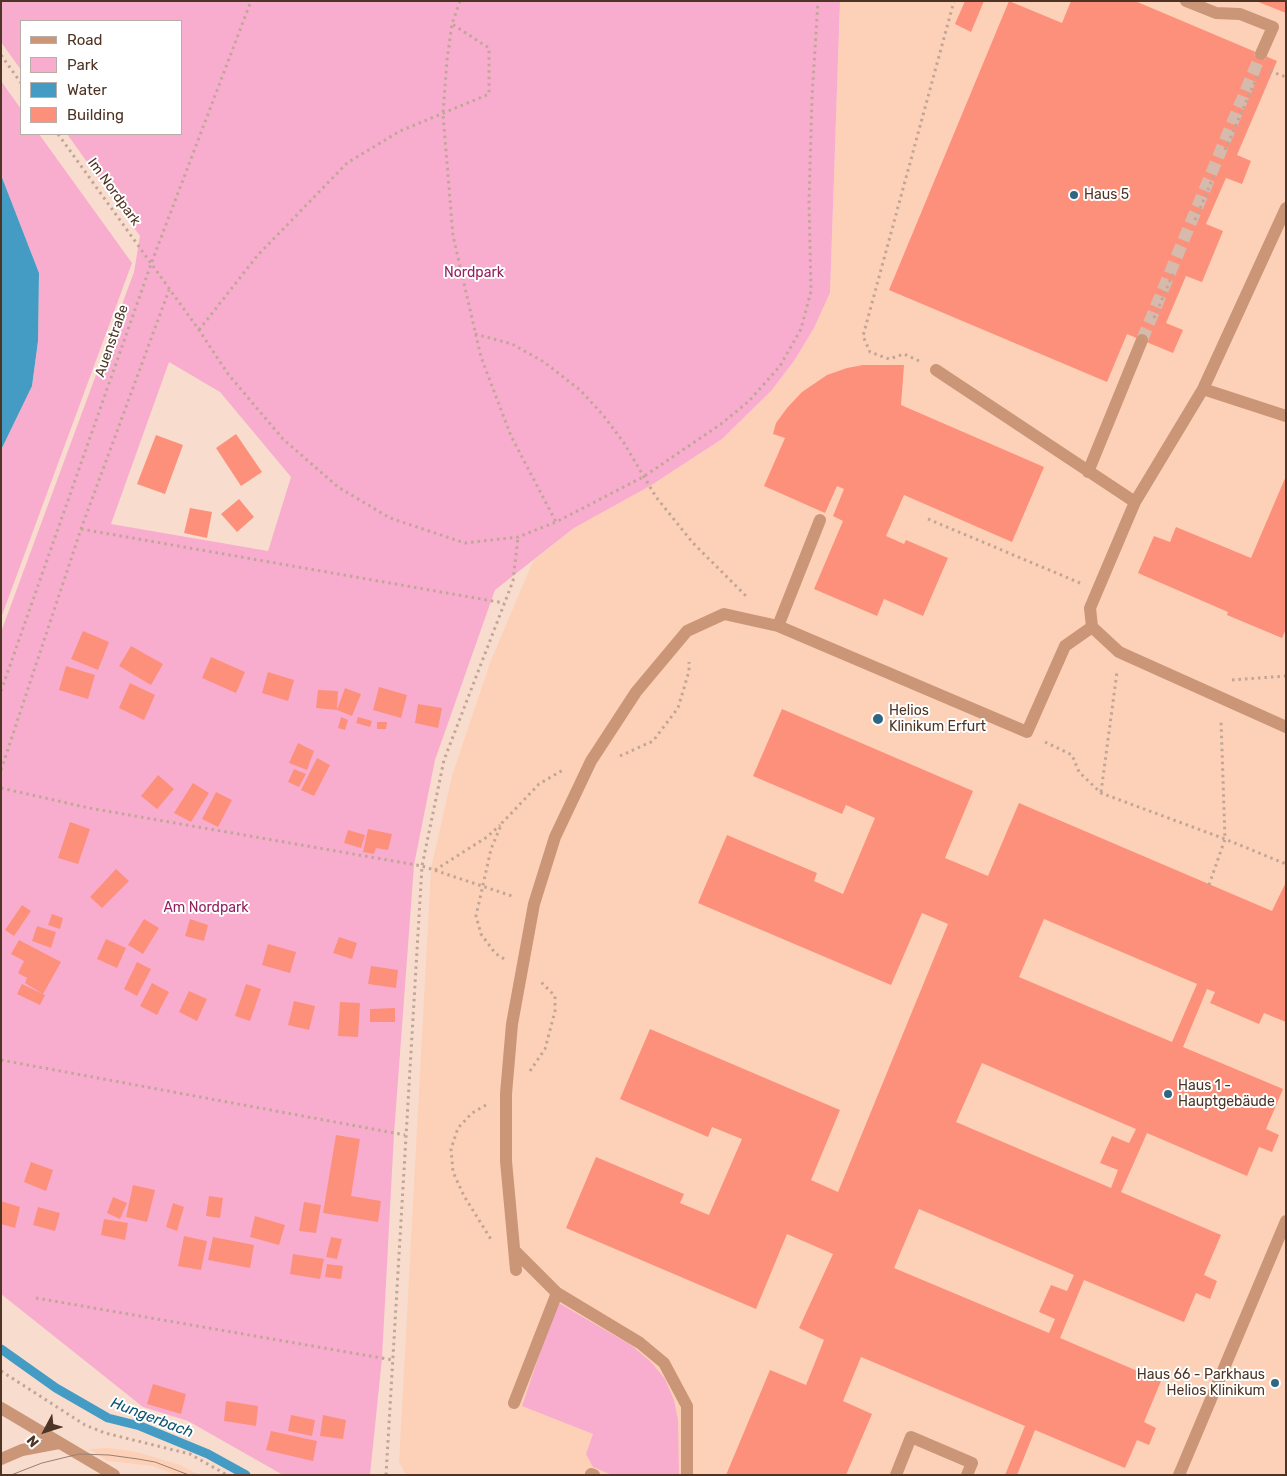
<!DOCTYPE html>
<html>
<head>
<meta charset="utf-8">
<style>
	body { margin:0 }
	#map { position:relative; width:1287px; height:1476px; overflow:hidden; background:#f8ddce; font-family:Rubik,sans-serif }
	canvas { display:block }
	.frame { position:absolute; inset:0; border:2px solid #4e3424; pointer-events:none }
	.legend { position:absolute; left:20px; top:20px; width:162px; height:115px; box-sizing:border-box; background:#fff; border:1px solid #b8aea7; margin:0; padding:6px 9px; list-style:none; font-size:15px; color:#4e3424 }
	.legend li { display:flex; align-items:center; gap:10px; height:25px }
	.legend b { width:25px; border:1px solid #b8aea7 }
	.north { position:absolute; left:20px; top:1406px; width:50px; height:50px; -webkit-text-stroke:4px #fff; paint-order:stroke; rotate:230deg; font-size:14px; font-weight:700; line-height:20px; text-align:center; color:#4e3424 }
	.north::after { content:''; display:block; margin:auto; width:18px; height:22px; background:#4e3424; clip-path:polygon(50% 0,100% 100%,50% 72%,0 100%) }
</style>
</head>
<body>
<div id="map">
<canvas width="1287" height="1476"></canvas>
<div class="frame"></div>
<ul class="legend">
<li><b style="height:6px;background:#ca9677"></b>Road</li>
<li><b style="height:14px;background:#f9adce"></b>Park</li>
<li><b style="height:14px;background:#449bc3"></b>Water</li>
<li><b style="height:14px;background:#fd907b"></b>Building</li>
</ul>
<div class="north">N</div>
</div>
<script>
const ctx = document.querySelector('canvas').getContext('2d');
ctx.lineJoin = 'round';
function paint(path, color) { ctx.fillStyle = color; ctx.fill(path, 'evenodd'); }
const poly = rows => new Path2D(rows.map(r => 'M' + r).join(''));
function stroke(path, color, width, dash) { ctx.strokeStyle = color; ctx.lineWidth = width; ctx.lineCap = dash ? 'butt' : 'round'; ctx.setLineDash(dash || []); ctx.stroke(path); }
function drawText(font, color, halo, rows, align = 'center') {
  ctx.font = font + ' Rubik,sans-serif'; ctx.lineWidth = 4; ctx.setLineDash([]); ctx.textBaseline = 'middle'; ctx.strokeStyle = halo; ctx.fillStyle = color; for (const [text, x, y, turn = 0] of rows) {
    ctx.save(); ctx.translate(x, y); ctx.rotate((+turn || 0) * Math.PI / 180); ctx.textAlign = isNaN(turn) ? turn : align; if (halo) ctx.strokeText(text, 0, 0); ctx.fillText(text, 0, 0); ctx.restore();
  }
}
const built = poly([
	[840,1,1286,1,1286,1475,406,1475,399,1462,431,868,452,776,490,663,533,561,574,528,650,486,722,439,771,391,794,361,814,328,830,293],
	[109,1448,137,1452,180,1465,200,1475,176,1475,152,1466,108,1461,89,1449]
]);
const green = poly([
	[1,1,840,1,830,293,814,328,794,361,771,391,722,439,650,486,574,528,495,590,435,760,414,865,394,1134,382,1358,370,1475,283,1475,188,1421,143,1407,1,1294,1,632,134,272,140,236,67,134,181,134,181,21,21,21,21,70,1,42],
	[169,362,220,392,291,477,268,551,111,524],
	[1,81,21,109,21,134,39,134,132,263,1,618,1,450,32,386,38,341,39,273,1,175],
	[557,1302,631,1345,651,1362,665,1379,674,1400,678,1420,679,1475,612,1475,593,1467,586,1454,593,1434,522,1406]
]);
const water = poly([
	[1,175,39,273,38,341,32,386,1,450]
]);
const stream = poly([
	[1,1349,56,1388,108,1418,140,1426,208,1454,246,1475]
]);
const building = poly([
	[965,1,984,1,971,32,955,24],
	[1009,1,1062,23,1071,1,1135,1,1277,61,1237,155,1251,161,1242,184,1226,178,1206,224,1223,231,1202,282,1186,276,1166,323,1183,330,1173,353,1127,334,1107,382,889,290],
	[1256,1,1286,1,1286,13],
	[863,365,904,365,901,405,1044,467,1012,542,904,495,886,536,904,544,906,540,948,558,923,616,884,599,877,616,814,589,843,521,833,516,844,489,837,486,825,513,764,486,785,438,773,434,776,423,787,408,802,392,827,375,847,368],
	[236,434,262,472,241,486,216,448],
	[156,435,183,445,165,494,137,484],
	[1286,476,1286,629,1282,638,1227,615,1228,612,1138,573,1154,536,1170,542,1176,527,1251,558],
	[239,499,254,517,237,532,221,514],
	[190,508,212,512,207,538,184,533],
	[83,631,109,642,98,670,71,659],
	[131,646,163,664,151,685,119,666],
	[211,657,245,672,236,693,202,678],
	[66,666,95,675,88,699,59,690],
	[268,672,294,680,288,701,262,693],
	[130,683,155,695,144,720,119,708],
	[379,687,407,695,401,718,373,710],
	[345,688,361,694,352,716,337,710,316,708,318,690,338,691,337,710],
	[418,704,442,708,438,728,415,723],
	[782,709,973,791,945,858,988,876,1019,803,1272,911,1286,882,1286,1022,1264,1013,1259,1024,1210,1003,1215,992,1207,989,1183,1047,1283,1089,1266,1129,1279,1135,1272,1152,1259,1147,1247,1176,1147,1133,1121,1192,1221,1235,1204,1275,1217,1281,1210,1299,1196,1293,1184,1322,1084,1280,1060,1338,1161,1381,1144,1422,1156,1428,1149,1445,1137,1440,1125,1468,1035,1430,1017,1475,1005,1475,1025,1426,861,1357,843,1401,872,1414,846,1475,726,1475,770,1370,806,1385,824,1340,799,1328,833,1254,787,1234,756,1309,566,1228,596,1157,684,1194,680,1203,709,1215,742,1139,712,1127,708,1137,620,1099,650,1029,840,1110,811,1180,838,1192,948,924,922,913,891,985,698,903,727,835,817,873,814,881,843,894,875,818,846,805,842,814,753,776],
	[1044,919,1197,984,1172,1042,1019,977],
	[982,1063,1136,1129,1129,1143,1112,1136,1100,1163,1118,1170,1111,1188,956,1122],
	[919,1209,1074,1275,1067,1291,1051,1285,1039,1312,1055,1319,1049,1333,894,1268],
	[341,717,348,720,345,730,338,728],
	[358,717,372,721,370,727,356,723],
	[377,722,387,722,386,729,377,729],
	[298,743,314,751,307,770,289,763],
	[317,758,330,765,314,796,301,790],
	[294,769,306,774,299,787,288,782],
	[158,775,174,789,157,809,141,796],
	[193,783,209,793,191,822,174,813],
	[216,792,232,800,218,827,202,819],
	[70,822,90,829,78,864,58,858],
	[368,829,392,834,388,850,376,848,374,854,363,852],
	[348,830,365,835,361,848,344,843],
	[116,869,129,881,102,908,90,897],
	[22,905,31,911,14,936,5,930],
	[52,914,63,918,60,929,48,925],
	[144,919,159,928,143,954,128,945],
	[190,919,208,925,204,941,185,936],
	[37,926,56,932,51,948,32,941],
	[339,937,357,943,352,959,333,953],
	[106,939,126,948,117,968,97,959],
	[19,940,61,962,43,994,25,983,27,978,18,973,24,961,11,954],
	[268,944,296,952,290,973,262,965],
	[137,962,151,969,137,996,124,989],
	[371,966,398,970,396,988,368,984],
	[152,983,169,992,157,1015,140,1006],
	[22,984,45,995,40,1005,17,994],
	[246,984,261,989,250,1021,235,1016],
	[189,991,207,999,197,1021,179,1012],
	[294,1001,315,1006,309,1030,288,1025],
	[340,1002,360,1003,358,1037,338,1036],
	[395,1008,395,1022,370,1022,370,1009],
	[336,1135,360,1139,351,1196,381,1201,378,1222,323,1213],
	[31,1162,53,1170,46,1191,24,1182],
	[133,1185,155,1190,147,1222,126,1217],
	[209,1196,223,1198,220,1218,206,1216],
	[113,1197,127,1203,120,1219,107,1213],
	[1,1201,20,1207,15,1228,1,1224],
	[304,1202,321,1205,316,1233,299,1231],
	[173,1203,184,1207,177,1231,166,1227],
	[38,1207,60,1213,55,1231,33,1225],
	[255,1216,285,1225,279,1245,250,1237],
	[104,1219,128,1223,125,1240,101,1235],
	[184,1236,207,1241,201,1270,178,1266],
	[213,1237,254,1245,250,1268,208,1260],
	[331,1237,342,1239,337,1259,326,1257],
	[293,1254,324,1259,320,1279,290,1274],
	[327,1264,343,1266,341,1279,325,1277],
	[153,1384,186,1394,181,1414,147,1404],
	[226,1401,258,1406,256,1426,224,1421],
	[291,1415,315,1420,312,1436,288,1431],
	[323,1415,346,1420,343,1439,320,1436],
	[271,1431,317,1441,313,1461,266,1450]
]);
const minorTunnel = poly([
	[1142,340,1261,54]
]);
const path = poly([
	[460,1,452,24,447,60,443,114,453,236,481,357,511,436,556,522],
	[1,55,21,83],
	[1270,71,1286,77],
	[58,134,199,330,228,374,283,439,338,487,390,518,465,543,518,537,556,522,643,477,721,424,749,401,780,366,801,329,811,291,809,202,812,97,818,1],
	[1225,150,1258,75],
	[1195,220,1215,173],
	[1154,318,1174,271],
	[199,330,257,256,347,163,400,131,489,94,489,48,452,24],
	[475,334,512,344,544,362,580,390,603,415,624,443,656,497,693,543,748,598],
	[919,361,904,354,889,359,870,352,863,336,954,1],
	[928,519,1080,583],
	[81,529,504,603],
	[1232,680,1286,676],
	[1,691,151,264,251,1],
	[1045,742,1072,755,1079,772,1101,793,1225,839,1286,864],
	[620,756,653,741,678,708,689,671,689,662],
	[1,770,81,529,169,290],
	[1,788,89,808,422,866,515,897],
	[1101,792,1117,672],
	[435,870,487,837,500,825],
	[1209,885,1225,839,1221,720],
	[504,959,495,953,481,934,476,916,491,849,502,823,539,784,563,770],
	[1,1060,405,1135],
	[530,1071,545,1049,555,1011,555,996,541,982],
	[486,1105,472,1113,458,1128,451,1149,453,1172,464,1196,492,1241],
	[36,1298,393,1360],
	[1,1371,85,1425,105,1433,190,1454,227,1475],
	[386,1475,422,866,444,760,513,581,518,537]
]);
const minor = poly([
	[1186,1,1216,13,1240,14,1273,27,1261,54],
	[1286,208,1203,389,1135,502,1090,608,1092,627,1119,652,1286,727],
	[936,370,1135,502],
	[1203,389,1286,416],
	[1088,472,1142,340],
	[820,520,778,626,1027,732,1065,646,1092,627],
	[515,1251,557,1293,640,1343,664,1363,687,1406,687,1475],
	[516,1270,506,1161,506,1094,512,1024,534,904,555,837,591,761,636,692,687,631,724,614,778,626],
	[514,1403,557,1293],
	[1,1408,114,1475],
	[1,1459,22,1450,59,1443],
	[591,1474,594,1475],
	[896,1475,911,1437,972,1463,967,1475],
	[1179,1475,1286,1221]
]);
const tram = poly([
	[11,1475,42,1463,79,1454,109,1455,138,1459,155,1462,189,1475]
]);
const markers = [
	[1074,195,5,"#2f6681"],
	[878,719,6,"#2f6681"],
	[1168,1094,5,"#2f6681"],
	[1275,1383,5,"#2f6681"]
];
const streetNames = [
	["Im Nordpark",114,192,54],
	["Auenstraße",112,341,-71]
];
const poiNames = [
	["Haus 5",1084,195],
	["Helios",889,711],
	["Klinikum Erfurt",889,727],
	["Haus 1 -",1178,1086],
	["Hauptgebäude",1178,1102],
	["Haus 66 - Parkhaus",1265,1375,"right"],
	["Helios Klinikum",1265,1391,"right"]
];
const parkNames = [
	["Nordpark",474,273],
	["Am Nordpark",206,908]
];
const waterNames = [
	["Hungerbach",152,1418,21]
];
paint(built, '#fdd1b7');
paint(green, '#f9adce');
paint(water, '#449bc3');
stroke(stream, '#449bc3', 9);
paint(building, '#fd907b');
stroke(minorTunnel, '#d6bbac', 12, [12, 6]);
stroke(path, '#c1a697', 3, [2.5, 4]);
stroke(minor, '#ca9677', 12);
stroke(tram, '#9a7f70', 1);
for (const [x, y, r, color] of markers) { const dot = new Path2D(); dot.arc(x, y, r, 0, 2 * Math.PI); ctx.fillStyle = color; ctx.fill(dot); stroke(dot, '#fff', 2); }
drawText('14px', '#4e3424', '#fff', streetNames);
drawText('14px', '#4e3424', '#fff', poiNames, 'left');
drawText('14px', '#932160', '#fff', parkNames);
drawText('italic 15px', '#0e5572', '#fff', waterNames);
</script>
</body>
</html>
